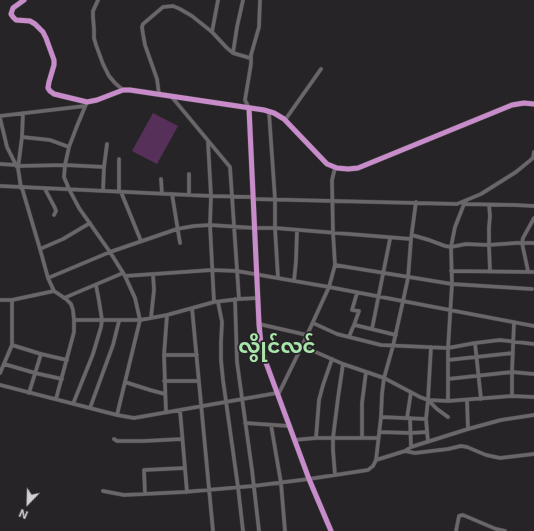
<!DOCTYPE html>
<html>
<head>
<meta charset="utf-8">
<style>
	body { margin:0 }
	#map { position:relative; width:534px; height:531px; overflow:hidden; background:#272427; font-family:Inter,sans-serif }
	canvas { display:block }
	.north { position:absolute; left:8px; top:483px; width:40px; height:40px; -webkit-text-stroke:3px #272427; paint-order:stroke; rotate:203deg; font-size:11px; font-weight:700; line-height:16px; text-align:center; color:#d2d0d2 }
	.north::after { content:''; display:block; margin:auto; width:14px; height:18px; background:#d2d0d2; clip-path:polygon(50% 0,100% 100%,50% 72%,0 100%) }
</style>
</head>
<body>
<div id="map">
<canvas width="534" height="531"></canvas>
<div class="north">N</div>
</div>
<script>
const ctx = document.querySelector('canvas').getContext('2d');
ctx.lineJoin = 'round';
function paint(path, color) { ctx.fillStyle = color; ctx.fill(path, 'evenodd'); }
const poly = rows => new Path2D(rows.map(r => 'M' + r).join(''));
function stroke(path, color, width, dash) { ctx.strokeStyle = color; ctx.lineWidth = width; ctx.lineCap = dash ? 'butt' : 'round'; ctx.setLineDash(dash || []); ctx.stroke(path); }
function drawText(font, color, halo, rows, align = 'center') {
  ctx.font = font + ' Inter,"Noto Sans Myanmar",sans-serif'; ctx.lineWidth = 3.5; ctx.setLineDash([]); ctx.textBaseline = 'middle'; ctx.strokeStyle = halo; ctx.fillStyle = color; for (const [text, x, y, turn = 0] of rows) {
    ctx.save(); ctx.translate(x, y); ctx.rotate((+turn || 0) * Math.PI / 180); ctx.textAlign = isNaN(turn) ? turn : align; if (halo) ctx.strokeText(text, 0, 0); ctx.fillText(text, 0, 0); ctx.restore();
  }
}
const green = poly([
	[153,113,178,126,157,164,132,151]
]);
const minor = poly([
	[98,0,93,11,93,17,94,29,94,38,96,45,103,64,109,76,115,83,123,90],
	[212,32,218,0],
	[233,53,237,27,243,0],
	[159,94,157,79,145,45,143,34,142,27,143,24,163,7,173,6,180,9,192,16,212,32,227,48,233,53,250,58],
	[171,96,230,167,239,299],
	[87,102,77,126,69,147,65,165,64,177,69,189,79,208,110,252,125,276,135,298,140,320,117,415],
	[249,108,245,100,251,64,251,55,259,27,260,0],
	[269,112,275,199,275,228,278,278],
	[0,116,85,106],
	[0,118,7,147,17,167],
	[285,120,321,69],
	[22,137,50,140,69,147],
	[208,142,211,196,210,225,214,302],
	[0,164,16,165],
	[18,166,65,165,104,167],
	[161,179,162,194],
	[0,186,211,196,253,197],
	[21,188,18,168,22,137,23,113],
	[22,188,40,249,48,278,54,291,66,299,71,304,73,310,74,320,74,332,56,399],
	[45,189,55,208,56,211,54,215],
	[103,191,104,167,107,144],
	[119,192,119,159],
	[121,192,141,241],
	[172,194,180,243],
	[189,195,189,174],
	[253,199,457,204,481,194,516,172,533,158,534,152],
	[464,204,515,205,534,206],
	[489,205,490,216,489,227,489,245,490,271],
	[412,235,429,240,445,246,451,247,466,244,488,245,516,243,534,243],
	[40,249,63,239,90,223],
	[335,265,452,284,532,289],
	[451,271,534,272],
	[528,271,522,243,523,238,534,218],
	[125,276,212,270,237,271,329,287,534,326],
	[48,278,110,252,177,229,194,226,210,225,255,228,275,228,411,239],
	[294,281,296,261,297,230],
	[64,298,123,273],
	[235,299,237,362,252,470,259,531],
	[0,300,12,300,54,291],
	[218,302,222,322,221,342,221,360,223,380,238,487,243,531],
	[192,308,213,531],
	[151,318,154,290,153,274],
	[74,320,140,320,167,315,214,302,239,299,258,298],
	[313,323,337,334,381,345,448,348,475,343,500,340,534,344],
	[259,324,307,335],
	[354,325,359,311,352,310,357,293],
	[372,329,390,239],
	[349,337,353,327,355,325,396,335],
	[475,343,481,399],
	[12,345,41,354,67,360],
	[302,346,343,364,384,378,420,397,428,400,448,401,512,396,534,397],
	[164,355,197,355],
	[448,360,513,353],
	[4,364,35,373,62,379],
	[0,373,12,345,12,300],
	[448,379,512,372,534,374],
	[164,381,199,381],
	[125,382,150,390,165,394],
	[0,385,117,415,134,418,277,393],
	[29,393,41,354],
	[278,395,302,346,329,287,335,265,333,232,332,180,335,168],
	[512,396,512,372,514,322],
	[428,400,431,347],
	[467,400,468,429],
	[448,401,448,348,452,284,451,247,455,227,464,204,466,201],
	[73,404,93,354,101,327,102,320,99,301,96,285],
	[90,408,113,345,119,321],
	[180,410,187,492],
	[166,412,164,355,167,315],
	[381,417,426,419],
	[407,418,411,392],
	[410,418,411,447],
	[245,423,289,426],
	[271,425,281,483,285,531],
	[379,432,411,433,427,432],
	[316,438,319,400,323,385,332,359],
	[362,438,362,403,366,372],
	[114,439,117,441,144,441,182,439],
	[294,440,316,438,378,438],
	[428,442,426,419,428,400,437,409,448,417],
	[405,451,415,453,448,449,461,446,467,447,486,455,500,458,534,454],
	[376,460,405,451,411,447,468,429,501,420,534,415],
	[335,475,333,450,333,438,338,398,343,364],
	[103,491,124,495,184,492,253,486,309,479,368,470,373,466,376,460,381,417,382,394,384,378,393,346,403,301,408,278,411,239,416,202],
	[145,494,144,470,185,468],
	[456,531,459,516,463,515,496,529,505,531]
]);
const highway = poly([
	[24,0,13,8,11,14,13,17,16,20,30,21,35,24,43,32,46,38,54,60,54,65,49,82,48,88,50,91,54,94,87,102,97,100,123,90,130,90,264,110,274,113,284,119,327,164,337,168,348,169,358,168,512,105,524,103,534,104],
	[249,108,259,324,261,345,265,360,309,479,331,531]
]);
const townNames = [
	["လွိုင်လင်",277,347]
];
paint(green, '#573059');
stroke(minor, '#424042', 4.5);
stroke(highway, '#424042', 6);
stroke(minor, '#6a666a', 3.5);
stroke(highway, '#c88ccb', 5);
drawText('bold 20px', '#aae5ab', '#272427', townNames);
</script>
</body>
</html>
